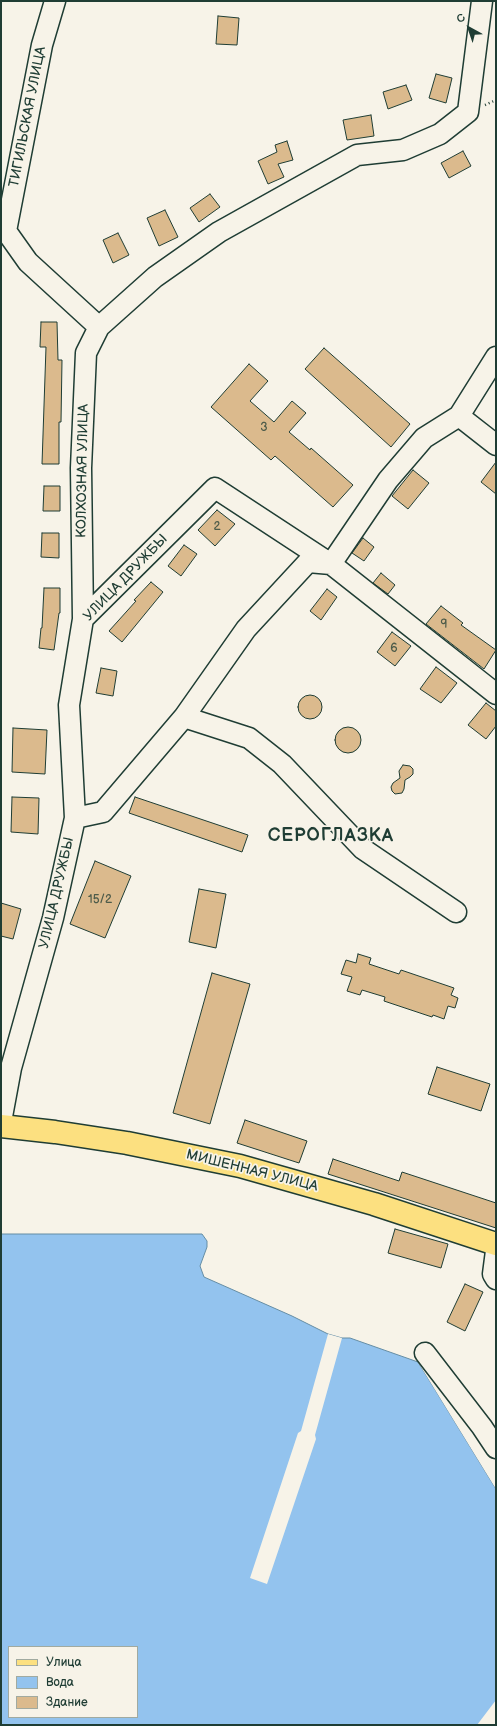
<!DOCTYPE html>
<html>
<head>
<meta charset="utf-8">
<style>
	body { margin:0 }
	#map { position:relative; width:497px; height:1726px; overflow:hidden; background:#f7f3e8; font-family:"Balsamiq Sans",sans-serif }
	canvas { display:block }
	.frame { position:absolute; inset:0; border:2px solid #1f3d34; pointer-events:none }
	.legend { position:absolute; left:8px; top:1646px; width:130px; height:72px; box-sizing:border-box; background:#f7f3e8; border:1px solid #a1aaa0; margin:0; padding:5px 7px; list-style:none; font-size:12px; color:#1f3d34 }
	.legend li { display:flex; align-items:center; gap:8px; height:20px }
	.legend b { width:20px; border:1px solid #a1aaa0 }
	.north { position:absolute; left:449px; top:8px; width:40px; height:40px; -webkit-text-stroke:3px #f7f3e8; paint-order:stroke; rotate:320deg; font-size:11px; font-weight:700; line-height:16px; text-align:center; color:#1f3d34 }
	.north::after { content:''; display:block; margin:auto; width:14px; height:18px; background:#1f3d34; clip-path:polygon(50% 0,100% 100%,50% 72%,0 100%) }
</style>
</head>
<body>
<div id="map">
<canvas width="497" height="1726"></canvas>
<div class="frame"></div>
<ul class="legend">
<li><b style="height:5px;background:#fce080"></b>Улица</li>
<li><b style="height:11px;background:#93c3ee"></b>Вода</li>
<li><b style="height:11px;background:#dbba8d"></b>Здание</li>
</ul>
<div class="north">С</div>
</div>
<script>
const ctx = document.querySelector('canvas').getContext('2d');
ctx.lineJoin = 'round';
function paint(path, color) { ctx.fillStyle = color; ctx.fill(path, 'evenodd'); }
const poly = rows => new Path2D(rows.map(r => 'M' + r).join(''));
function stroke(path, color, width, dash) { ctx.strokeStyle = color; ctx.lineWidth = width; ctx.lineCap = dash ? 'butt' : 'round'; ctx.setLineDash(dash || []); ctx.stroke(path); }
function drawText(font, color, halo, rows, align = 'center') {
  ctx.font = font + ' "Balsamiq Sans",sans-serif'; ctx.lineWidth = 3.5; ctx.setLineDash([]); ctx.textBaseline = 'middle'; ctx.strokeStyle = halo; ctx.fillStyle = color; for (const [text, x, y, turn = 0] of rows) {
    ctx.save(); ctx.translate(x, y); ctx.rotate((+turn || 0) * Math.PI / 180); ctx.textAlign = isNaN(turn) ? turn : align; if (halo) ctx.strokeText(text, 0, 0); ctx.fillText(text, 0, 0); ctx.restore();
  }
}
const water = poly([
	[1,1234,202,1234,207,1241,207,1247,200,1266,204,1277,292,1316,328,1334,342,1338,350,1338,418,1362,496,1489,496,1725,1,1725,1,1234],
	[9,1647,137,1647,137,1717,9,1717,9,1647]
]);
const pier = poly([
	[328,1334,342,1338,315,1435,316,1439,267,1584,250,1578,298,1433,301,1431],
	[418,1360,496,1486,496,1489,418,1362],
	[496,1700,496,1725,477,1725]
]);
const building = poly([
	[218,16,239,18,237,45,216,44,218,16],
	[436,74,452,78,446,103,429,98,436,74],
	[406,85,412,100,388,109,383,92,406,85],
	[371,115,374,136,347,140,343,120,371,115],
	[287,141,293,160,278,164,284,177,268,184,258,161,277,152,275,145,287,141],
	[463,151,471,166,449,178,441,163,463,151],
	[210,194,220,207,199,222,190,208,210,194],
	[165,210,178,237,159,246,147,218,165,210],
	[118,233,129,255,113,263,103,240,118,233],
	[41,322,57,322,58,360,62,360,61,422,59,422,59,464,42,464,46,347,40,347,41,322],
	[324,348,410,424,391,447,305,369,324,348],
	[249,364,268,381,250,401,274,422,292,401,306,413,289,432,310,450,311,448,353,485,333,507,275,456,271,460,211,407,249,364],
	[496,462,496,494,481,482,496,462],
	[413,470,429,483,408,509,392,496,413,470],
	[44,486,60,486,60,511,43,511,44,486],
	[217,510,235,524,215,546,198,530,217,510],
	[42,533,59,533,59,558,41,557,42,533],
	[363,538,374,547,364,561,352,553,363,538],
	[184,545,197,554,181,576,168,566,184,545],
	[381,573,395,585,388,594,373,583,381,573],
	[151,582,163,592,122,642,109,631,136,601,134,600,151,582],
	[44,588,60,588,60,613,59,613,54,650,39,648,41,628,42,628,44,588],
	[327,589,337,597,321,620,310,611,327,589],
	[441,606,463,623,461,625,496,650,484,669,426,624,441,606],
	[392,632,411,646,395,666,377,652,392,632],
	[436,667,457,683,441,703,420,689,436,667],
	[101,668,117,671,113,696,96,693,101,668],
	'298 707a12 12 0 1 1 24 0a12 12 0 1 1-24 0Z',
	[486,703,496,711,496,726,486,739,468,725,486,703],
	'335 740a13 13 0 1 1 26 0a13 13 0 1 1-26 0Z',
	[13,728,47,730,45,774,12,772,13,728],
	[403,765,410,766,413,769,413,774,410,777,405,780,404,789,402,793,395,794,392,791,391,787,393,783,400,778,399,771,403,765],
	[12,797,39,798,38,834,11,832,12,797],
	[135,797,248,835,242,852,129,813,135,797],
	[95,861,131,876,105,938,70,924,95,861],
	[199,889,226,894,216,948,189,942,199,889],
	[1,903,21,909,13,939,1,936,1,903],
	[358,954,371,958,369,964,399,974,401,970,454,988,451,995,458,998,455,1008,448,1006,444,1019,433,1015,432,1017,384,1001,385,997,362,990,360,995,347,991,352,977,341,974,346,960,356,963,358,954],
	[212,973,250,984,210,1124,173,1113,212,973],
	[437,1067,490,1084,481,1111,428,1094,437,1067],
	[245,1120,307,1141,299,1163,237,1143,245,1120],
	[333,1159,399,1181,402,1172,496,1203,496,1228,328,1174,333,1159],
	[395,1229,448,1244,441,1268,388,1253,395,1229],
	[465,1284,483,1292,465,1331,447,1322,465,1284]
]);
const path = poly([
	[485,105,496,100]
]);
const minor = poly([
	[55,1,42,45,6,231,28,262,99,327,155,277,219,232,357,155,403,150,440,134,468,112,482,1],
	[459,416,496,357],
	[83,619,81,468,86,353,99,327],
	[184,717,249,738,282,764,363,849,456,912],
	[75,818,103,812,184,717,246,629,308,562,331,564,388,480,424,438,459,416,496,445],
	[1,1122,11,1068,53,918,75,818,69,705,83,619,215,488,331,564,496,694],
	[496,1251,493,1274,496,1279],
	[425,1353,482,1427,496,1448]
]);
const major = poly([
	[1,1126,55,1132,127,1143,240,1166,374,1204,496,1244]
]);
const numberNames = [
	["3",264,428],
	["2",217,527],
	["9",444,625],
	["6",394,649],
	["15/2",100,900]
];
const streetNames = [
	["ТИГИЛЬСКАЯ УЛИЦА",28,117,-79],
	["КОЛХОЗНАЯ УЛИЦА",83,471,-89],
	["УЛИЦА ДРУЖБЫ",126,578,-46],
	["УЛИЦА ДРУЖБЫ",57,893,-77],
	["МИШЕННАЯ УЛИЦА",252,1171,14]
];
const districtNames = [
	["СЕРОГЛАЗКА",331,836]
];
paint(water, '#93c3ee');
stroke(water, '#658da4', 1);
paint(pier, '#f7f3e8');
paint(building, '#dbba8d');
stroke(building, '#1f3d34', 1);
stroke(minor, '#1f3d34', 23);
stroke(major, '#1f3d34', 25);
stroke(path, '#1f3d34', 2.5, [1, 3]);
stroke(minor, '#f7f3e8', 20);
stroke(major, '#fce080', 22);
drawText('12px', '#4e5c4a', null, numberNames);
drawText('14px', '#1f3d34', '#f7f3e8', streetNames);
ctx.letterSpacing = '1px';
drawText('bold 18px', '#1f3d34', '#f7f3e8', districtNames);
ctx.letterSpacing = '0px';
</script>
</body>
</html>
